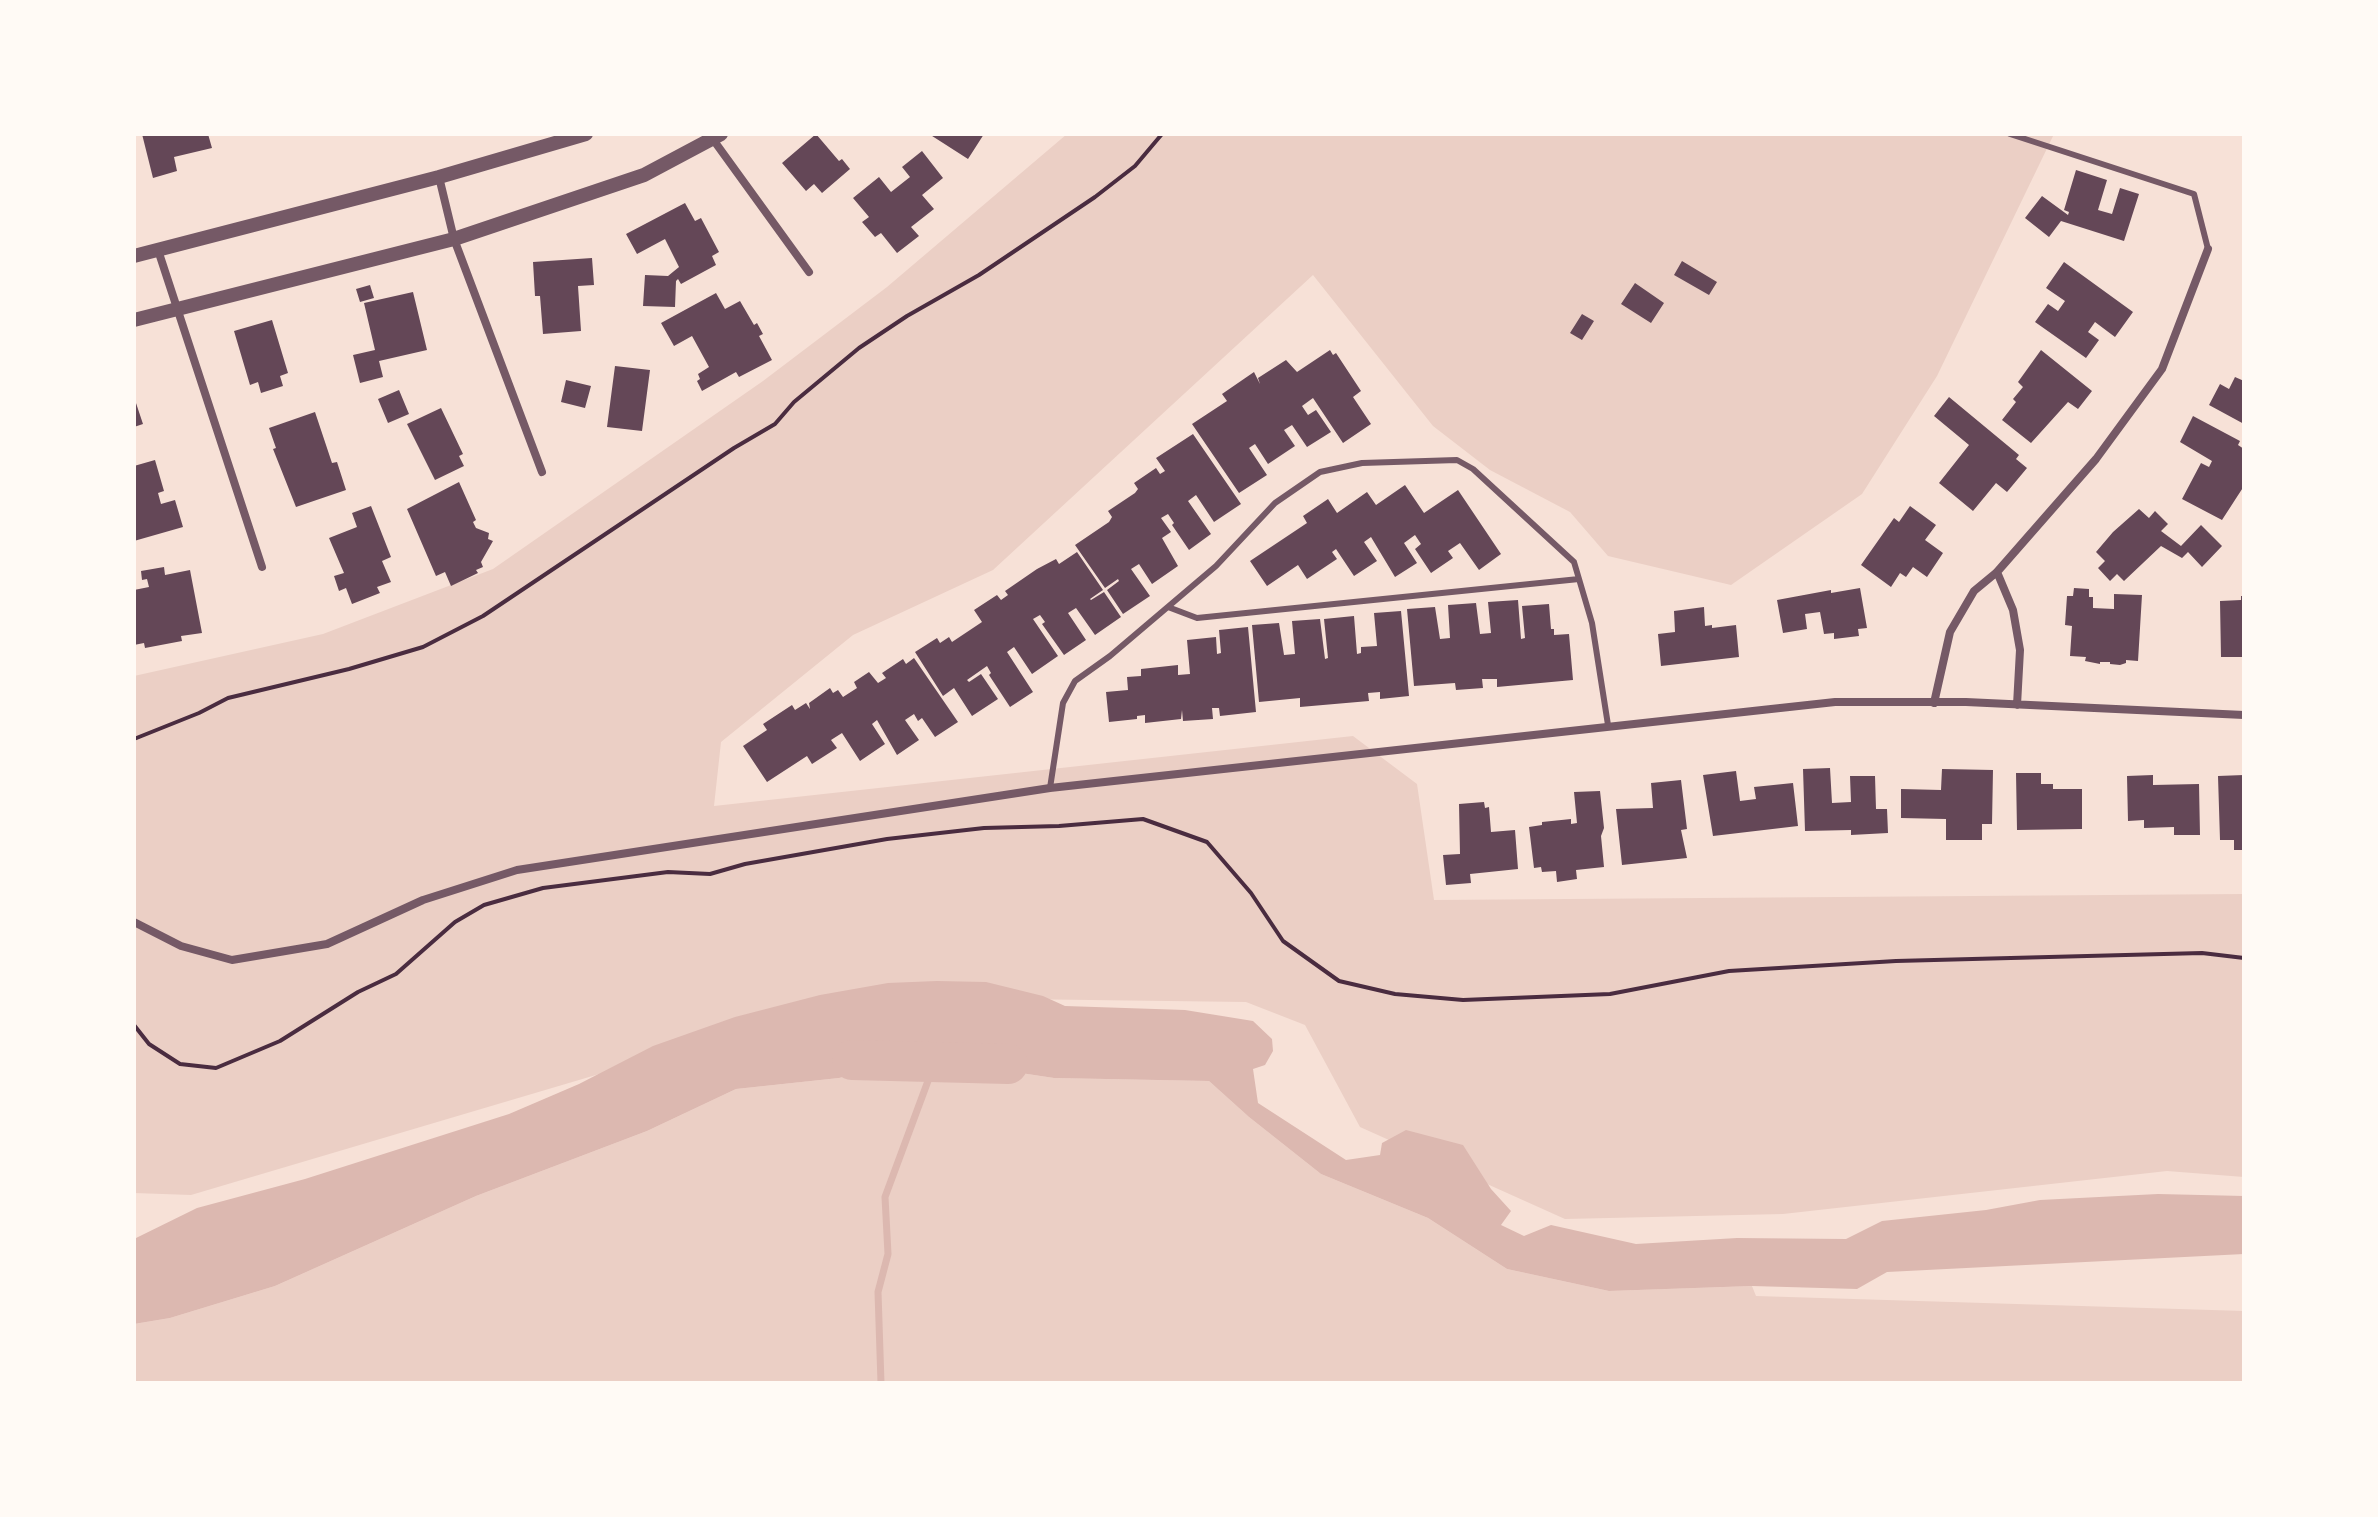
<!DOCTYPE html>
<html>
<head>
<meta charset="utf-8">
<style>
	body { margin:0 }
	#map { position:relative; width:2378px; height:1517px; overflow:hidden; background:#f7e1d7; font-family:Raleway,sans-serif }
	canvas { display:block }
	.frame { position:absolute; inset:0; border:136px solid #fffaf5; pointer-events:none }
</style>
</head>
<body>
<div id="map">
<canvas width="2378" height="1517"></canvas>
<div class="frame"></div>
</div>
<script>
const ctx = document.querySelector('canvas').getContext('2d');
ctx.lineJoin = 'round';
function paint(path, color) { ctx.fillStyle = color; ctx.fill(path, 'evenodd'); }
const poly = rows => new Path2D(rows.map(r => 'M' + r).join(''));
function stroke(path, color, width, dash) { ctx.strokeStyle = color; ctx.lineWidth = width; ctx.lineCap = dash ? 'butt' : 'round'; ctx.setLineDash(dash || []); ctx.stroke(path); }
const green = poly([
	[1067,134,2054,134,1937,376,1862,494,1731,585,1608,556,1570,512,1490,470,1433,426,1313,275,993,570,853,635,721,742,714,806,1353,736,1417,784,1434,900,2244,894,2244,1177,2167,1171,1783,1214,1565,1219,1360,1127,1305,1025,1246,1002,859,997,191,1195,134,1193,134,676,323,634,493,569,763,381,887,287],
	[921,1058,1054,1078,1209,1081,1249,1117,1321,1174,1428,1218,1507,1269,1609,1291,1752,1286,1756,1296,2244,1311,2244,1383,134,1383,134,1324,170,1318,275,1286,476,1196,647,1131,736,1089,839,1078]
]);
const water = poly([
	[937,981,986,982,1043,996,1065,1006,1185,1010,1253,1021,1272,1039,1273,1051,1265,1065,1253,1069,1258,1103,1346,1160,1380,1155,1382,1143,1406,1130,1463,1145,1491,1189,1511,1211,1501,1225,1524,1236,1551,1225,1636,1244,1737,1238,1846,1239,1882,1221,1986,1210,2040,1200,2158,1194,2244,1196,2244,1254,1887,1272,1857,1289,1752,1286,1609,1291,1507,1269,1428,1218,1321,1174,1249,1117,1209,1081,1054,1078,921,1058,839,1078,736,1089,647,1131,476,1196,275,1286,170,1318,134,1324,134,1239,197,1208,305,1179,509,1114,579,1084,653,1046,735,1017,820,995,888,983]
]);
const stream = poly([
	[881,1383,878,1292,888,1254,885,1197,935,1062]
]);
const river = poly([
	[852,1060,1008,1064]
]);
const building = poly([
	[142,134,208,134,212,148,174,157,177,171,153,178],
	[816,134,839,161,842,159,850,169,822,193,814,184,806,191,782,163],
	[929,134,984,134,968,159],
	[922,151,943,178,922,195,934,209,911,227,919,236,897,253,881,233,875,237,862,222,869,217,853,198,879,177,891,192,910,177,902,167],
	[2076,170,2107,180,2098,210,2112,214,2120,188,2139,194,2124,241,2061,221,2049,237,2025,218,2042,196,2068,215,2069,212,2064,210],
	[685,203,695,221,701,218,719,252,712,256,716,265,681,284,678,279,676,281,675,307,643,306,645,275,668,276,679,267,665,239,637,254,626,234],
	[592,258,594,285,578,286,581,331,543,334,540,296,535,296,533,262],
	[1682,261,1717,282,1709,295,1674,275],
	[2064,262,2133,312,2115,337,2095,322,2088,332,2099,340,2086,358,2035,322,2048,304,2058,311,2065,301,2046,288],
	[1635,283,1664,303,1651,323,1621,304],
	[370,285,374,298,360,302,356,289],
	[413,292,427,350,379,361,383,377,360,383,353,355,375,350,364,303],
	[716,293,725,309,740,301,754,325,757,323,763,334,759,336,772,360,739,377,736,372,702,391,697,381,700,379,698,374,709,367,692,336,674,346,661,323],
	[1582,314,1594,321,1582,340,1570,333],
	[272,320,288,373,280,376,283,386,261,393,258,382,250,385,234,331],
	[1330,350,1333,355,1336,353,1361,391,1353,397,1371,424,1343,443,1313,398,1302,406,1308,415,1316,410,1331,432,1307,447,1292,425,1284,430,1295,446,1268,464,1255,444,1249,448,1267,475,1239,493,1192,424,1227,401,1222,394,1254,372,1260,384,1258,378,1286,360,1297,372],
	[2041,350,2092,391,2078,409,2068,402,2031,443,2002,420,2016,402,2013,399,2023,387,2018,382],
	[615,366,650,370,642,431,607,427],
	[2235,377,2244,381,2244,424,2209,405,2220,384,2229,389],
	[566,380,591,386,585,408,561,402],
	[399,390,409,414,388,423,378,399],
	[134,397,143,424,134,427],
	[1949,397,2019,455,2016,459,2027,468,2007,492,1996,483,1973,511,1939,483,1969,445,1934,416],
	[441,408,463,454,459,456,464,466,435,480,407,424],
	[315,412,332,463,337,462,346,490,296,507,273,449,276,448,269,428],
	[2193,416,2240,441,2238,445,2244,449,2244,486,2222,520,2182,499,2201,463,2209,467,2212,461,2180,442],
	[1193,434,1241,504,1214,522,1196,495,1188,501,1211,534,1189,550,1172,525,1174,523,1168,514,1161,518,1171,532,1162,538,1178,566,1152,584,1139,564,1131,569,1150,596,1123,614,1107,590,1119,581,1118,579,1105,588,1075,545,1109,522,1112,517,1108,511,1135,493,1138,489,1134,483,1156,468,1160,474,1165,471,1156,458],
	[155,460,164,491,158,493,161,504,175,500,183,527,134,541,134,466],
	[459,482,476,520,473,522,476,528,489,533,488,539,493,541,481,562,483,567,476,570,478,573,451,586,445,572,436,576,407,509],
	[1405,485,1424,513,1458,490,1501,554,1479,570,1460,543,1448,551,1453,558,1431,573,1415,549,1421,544,1415,535,1404,543,1417,563,1395,577,1371,537,1364,542,1377,561,1354,576,1336,549,1332,552,1337,559,1307,579,1298,565,1267,586,1250,561,1307,523,1303,516,1328,499,1337,513,1367,492,1376,505],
	[371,506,391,557,382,561,391,582,377,587,380,593,352,604,346,588,339,591,334,576,344,573,329,538,357,527,352,513],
	[1910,506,1936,525,1925,540,1943,553,1927,577,1913,567,1906,577,1900,573,1891,587,1861,565,1894,518,1899,522],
	[2139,509,2149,518,2155,511,2168,524,2161,531,2181,546,2201,525,2222,546,2202,567,2188,552,2182,558,2161,546,2124,581,2117,574,2110,581,2098,568,2105,561,2096,552,2113,532],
	[1077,552,1103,590,1090,599,1091,600,1104,592,1121,617,1095,635,1076,608,1068,613,1086,640,1064,655,1042,624,1045,622,1040,615,1033,619,1058,656,1032,674,1014,647,1007,652,1033,692,1010,707,989,675,991,673,987,666,967,680,969,682,981,674,998,699,972,716,954,688,943,696,915,652,937,638,940,643,949,637,952,642,982,622,974,610,997,595,1001,600,1008,595,1005,591,1037,569,1056,559,1059,564],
	[164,567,165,575,190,570,202,633,181,636,182,641,145,648,144,643,134,645,134,590,149,587,147,579,142,580,141,571],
	[1860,588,1867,628,1858,629,1859,636,1834,639,1834,633,1824,634,1820,612,1805,614,1807,629,1783,633,1777,600,1831,590,1831,593],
	[2074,588,2089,589,2089,597,2093,597,2093,608,2114,609,2114,594,2142,595,2138,661,2126,660,2126,663,2120,665,2110,664,2110,662,2100,662,2100,664,2085,661,2086,657,2070,656,2072,626,2065,625,2067,596,2073,596],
	[2241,596,2244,596,2244,657,2221,657,2220,601,2241,600],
	[1518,600,1521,639,1525,638,1522,606,1549,604,1551,629,1554,629,1554,635,1569,634,1573,680,1497,687,1497,679,1482,679,1483,688,1456,690,1455,683,1414,686,1407,609,1435,607,1440,639,1450,638,1448,605,1476,603,1480,634,1491,633,1488,602],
	[1704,607,1705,626,1712,625,1712,628,1736,625,1739,657,1661,666,1658,634,1675,632,1674,611],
	[1401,611,1409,696,1380,699,1380,692,1368,693,1369,701,1300,707,1300,698,1259,702,1252,625,1279,623,1284,655,1295,654,1292,621,1320,619,1325,659,1328,658,1324,619,1354,616,1357,654,1361,653,1361,647,1377,646,1374,613],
	[1248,627,1256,712,1220,716,1219,708,1212,708,1213,719,1183,721,1182,710,1181,719,1145,723,1145,715,1137,716,1137,719,1109,722,1106,692,1128,690,1127,677,1141,676,1141,669,1178,665,1178,675,1190,674,1187,640,1216,637,1217,654,1221,653,1219,630],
	[914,658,958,722,935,737,922,718,918,721,914,714,905,720,919,740,897,755,877,720,872,724,885,744,860,761,842,733,831,740,837,748,812,764,807,756,767,782,743,746,767,730,763,724,792,705,795,710,806,703,810,709,809,703,830,688,833,693,838,690,843,697,857,688,854,682,869,672,878,683,886,678,882,673,903,659,906,664],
	[1830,768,1832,803,1851,802,1850,776,1875,776,1876,809,1887,809,1888,833,1851,835,1851,830,1805,831,1803,769],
	[1942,769,1993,770,1992,824,1982,824,1982,840,1946,840,1946,819,1901,818,1901,789,1941,790],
	[1736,771,1740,801,1756,799,1754,787,1793,783,1798,826,1713,836,1703,775],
	[2016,773,2041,773,2041,784,2053,784,2053,789,2082,789,2082,829,2017,830],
	[2153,775,2153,785,2199,784,2200,835,2174,835,2174,827,2144,828,2144,820,2128,821,2127,776],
	[2244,775,2244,850,2234,850,2234,840,2220,840,2218,776],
	[1681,780,1687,829,1681,830,1687,858,1622,865,1616,809,1653,808,1651,783],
	[1600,791,1604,828,1601,836,1604,867,1576,870,1577,879,1557,882,1556,871,1542,872,1541,867,1534,868,1529,827,1542,825,1542,822,1571,819,1571,824,1577,823,1574,792],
	[1484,802,1485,808,1489,807,1491,832,1515,830,1518,869,1470,874,1471,883,1446,885,1443,855,1460,854,1459,804]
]);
const path = poly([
	[134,739,199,713,228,698,349,669,423,647,483,616,734,448,775,424,794,402,859,348,907,316,979,275,1095,197,1135,166,1162,134],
	[134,1025,149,1044,180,1064,216,1068,280,1041,358,992,396,974,455,922,484,905,543,888,668,872,710,874,745,864,887,839,984,828,1059,826,1143,819,1207,842,1251,893,1283,941,1339,981,1395,994,1463,1000,1610,994,1729,971,1896,961,2202,953,2244,958]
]);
const service = poly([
	[2010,134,2194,194,2208,249],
	[1168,607,1197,618,1579,579],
	[1050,788,1063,703,1075,681,1110,656,1216,566,1275,503,1320,472,1362,463,1457,460,1473,469,1574,562,1592,623,1608,725]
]);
const minor = poly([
	[712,138,809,272],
	[439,177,454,239,542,472],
	[158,250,262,567],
	[1997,572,2013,610,2020,650,2017,705],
	[1934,703,1950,632,1974,591,1997,572,2096,459,2162,369,2208,249],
	[134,922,181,946,232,960,327,944,423,900,517,870,1050,788,1835,702,1966,702,2244,715]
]);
const tertiary = poly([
	[134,256,439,177,586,134],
	[134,320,454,239,644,175,721,134]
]);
paint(green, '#ebcfc5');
paint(water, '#dcb8b0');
stroke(stream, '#dcb8b0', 7);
stroke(river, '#dcb8b0', 40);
paint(building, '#644757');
stroke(path, '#4a2c40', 4);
stroke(service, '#755966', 6);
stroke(minor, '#755966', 8);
stroke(tertiary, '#755966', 14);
</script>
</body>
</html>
